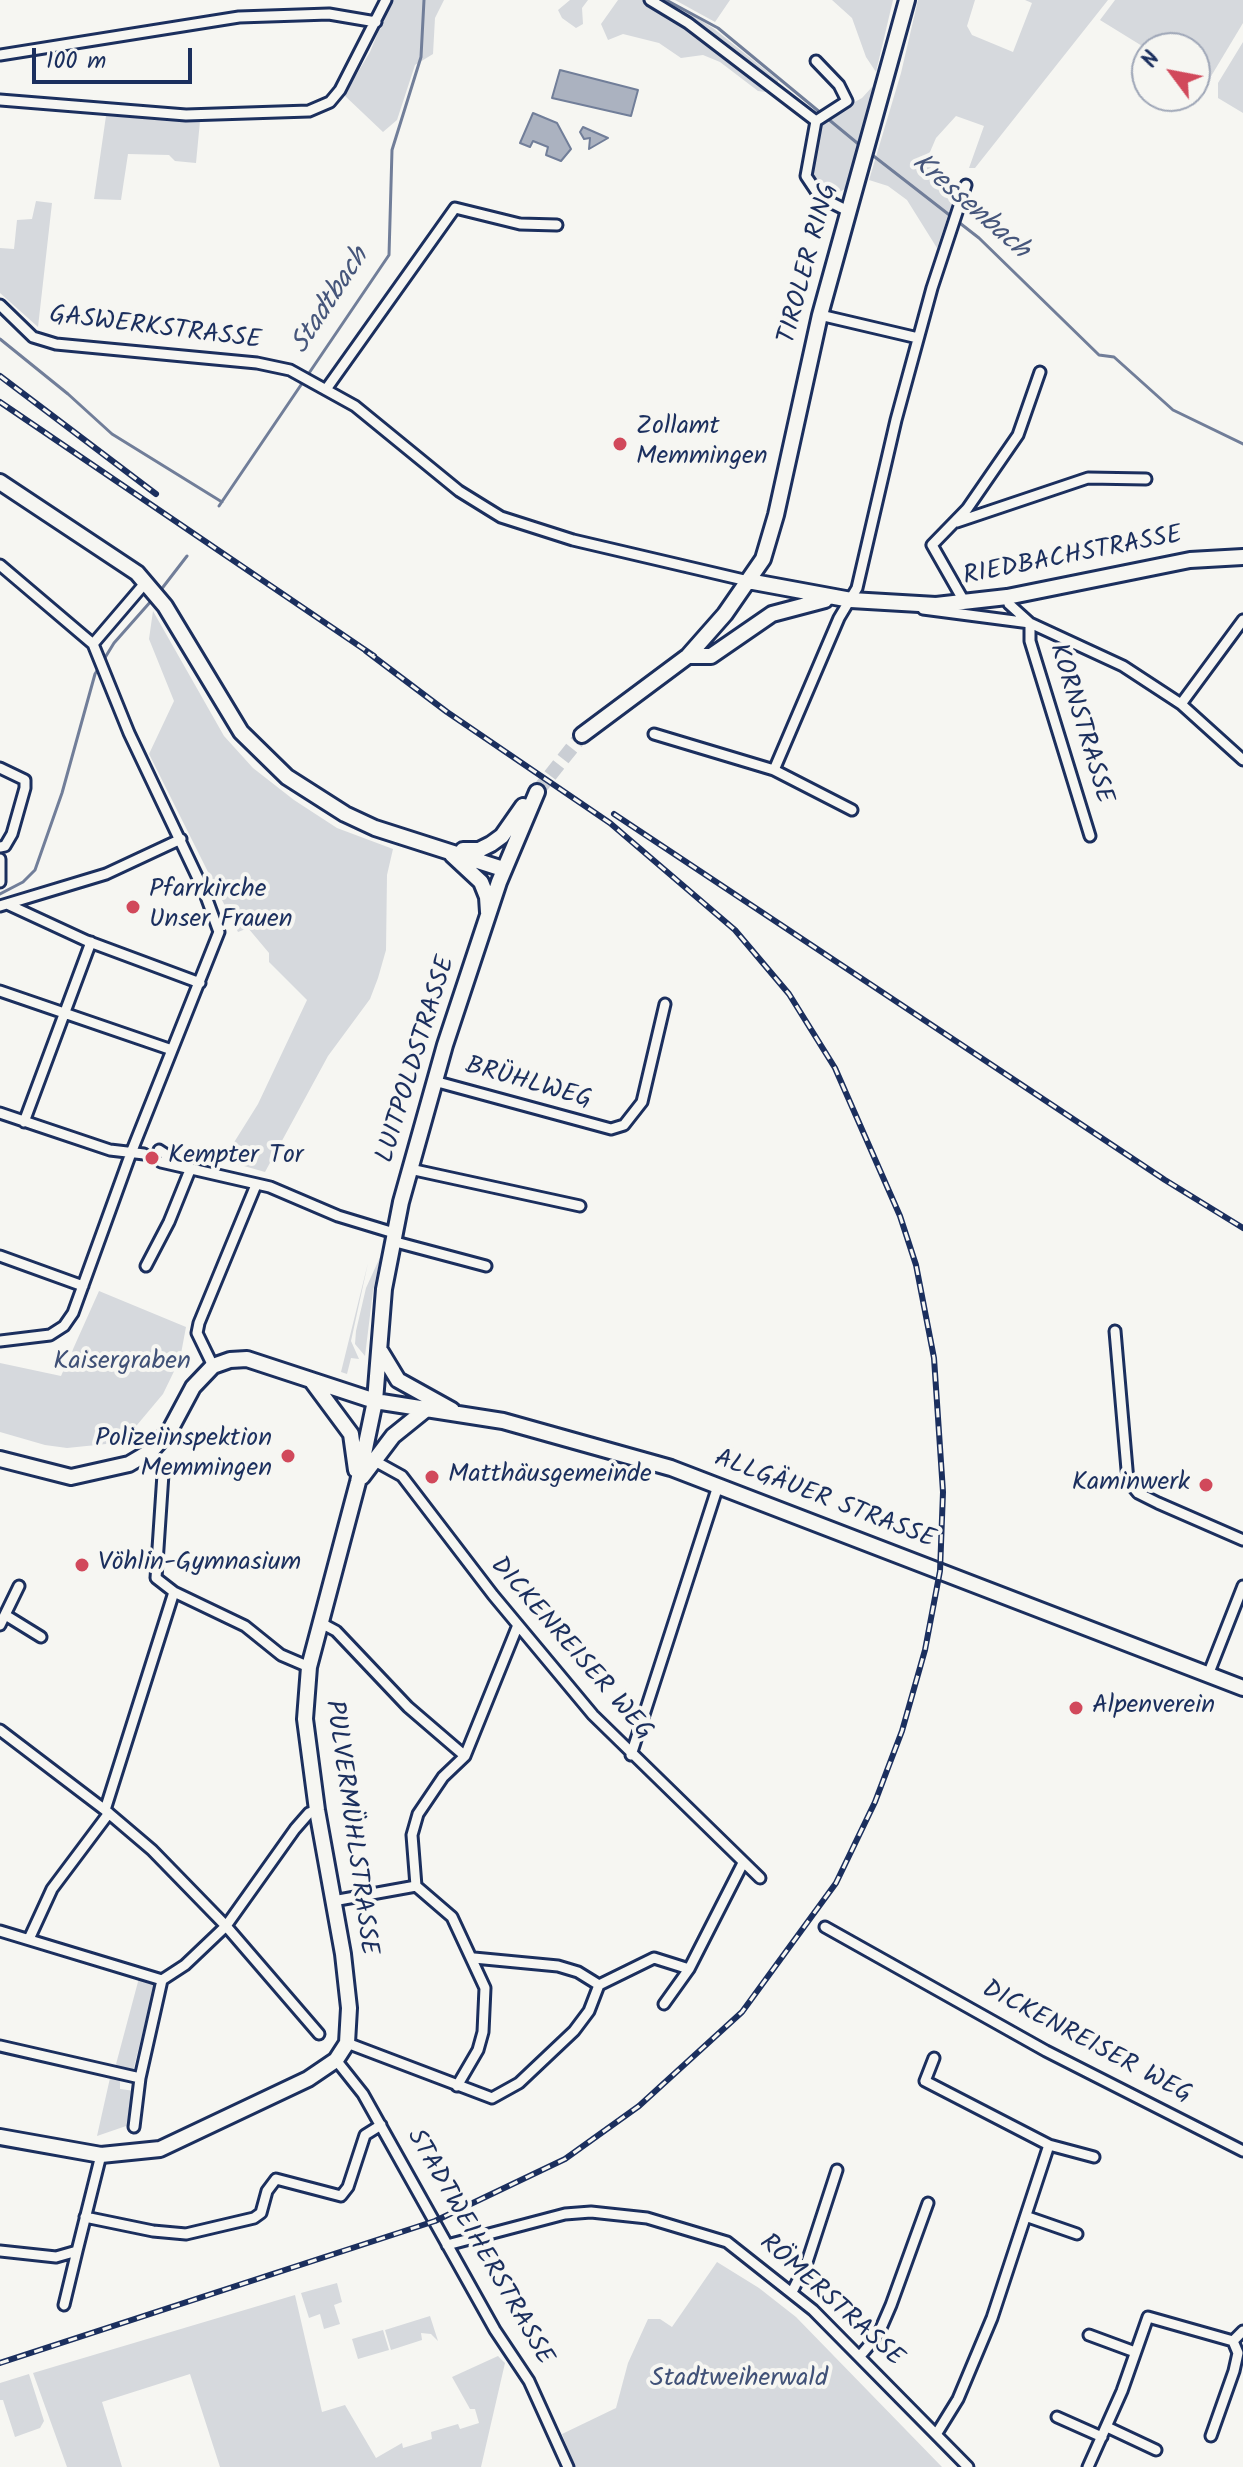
<!DOCTYPE html>
<html>
<head>
<meta charset="utf-8">
<style>
	body { margin:0 }
	#map { position:relative; width:1243px; height:2467px; overflow:hidden; background:#f6f6f2; font-family:Kalam,sans-serif }
	canvas { display:block }
	.north { position:absolute; left:1131px; top:32px; width:80px; height:80px; box-sizing:border-box; background:#f6f6f2; border:2px solid #9ea6b7; border-radius:50%; rotate:302deg; font-size:22px; font-weight:700; line-height:32px; text-align:center; color:#1b2f5e }
	.north::after { content:''; display:block; margin:auto; width:28px; height:36px; background:#d1495b; clip-path:polygon(50% 0,100% 100%,50% 72%,0 100%) }
	.scale { position:absolute; left:32px; top:48px; width:160px; height:36px; box-sizing:border-box; border:4px solid #1b2f5e; border-top:0; padding-left:10px; font-size:24px; line-height:28px; white-space:nowrap; color:#1b2f5e; -webkit-text-stroke:6px #f6f6f2; paint-order:stroke }
</style>
</head>
<body>
<div id="map">
<canvas width="1243" height="2467"></canvas>
<div class="north">N</div>
<div class="scale">100 m</div>
</div>
<script>
const ctx = document.querySelector('canvas').getContext('2d');
ctx.lineJoin = 'round';
function paint(path, color) { ctx.fillStyle = color; ctx.fill(path, 'evenodd'); }
const poly = rows => new Path2D(rows.map(r => 'M' + r).join(''));
function stroke(path, color, width, dash) { ctx.strokeStyle = color; ctx.lineWidth = width; ctx.lineCap = dash ? 'butt' : 'round'; ctx.setLineDash(dash || []); ctx.stroke(path); }
function drawText(font, color, halo, rows, align = 'center') {
  ctx.font = font + ' Kalam,sans-serif'; ctx.lineWidth = 8; ctx.setLineDash([]); ctx.textBaseline = 'middle'; ctx.strokeStyle = halo; ctx.fillStyle = color; for (const [text, x, y, turn = 0] of rows) {
    ctx.save(); ctx.translate(x, y); ctx.rotate((+turn || 0) * Math.PI / 180); ctx.textAlign = isNaN(turn) ? turn : align; if (halo) ctx.strokeText(text, 0, 0); ctx.fillText(text, 0, 0); ctx.restore();
  }
}
const green = poly([
	[391,0,444,0,435,18,433,54,415,65,397,120,383,132,344,95,370,52],
	[570,0,588,0,582,8,583,24,576,28,562,18,558,10],
	[618,0,668,0,713,28,778,80,778,88,774,93,758,91,720,62,703,55,681,58,659,43,623,34,608,40,601,24],
	[675,0,730,0,715,22],
	[832,0,893,0,876,72,866,57,852,18],
	[918,0,975,0,967,26,972,35,1013,52,1032,3,1025,0,1108,0,975,168,969,168,984,126,956,116,936,138,930,152,931,170,957,189,937,248,907,200,888,186,869,180,901,73],
	[1115,0,1243,0,1243,23,1204,88,1195,82,1195,48,1147,49,1100,20],
	[1243,42,1243,113,1218,98,1218,83],
	[872,87,875,90,847,188,830,197,820,190,810,174,822,120,862,98],
	[106,116,200,121,196,163,175,161,169,155,128,154,121,200,94,199],
	[36,201,52,203,38,327,0,293,0,248,14,249,17,220,32,219],
	[153,611,224,736,253,768,294,800,337,828,393,849,387,875,386,950,378,978,370,999,328,1056,265,1172,223,1160,258,1104,307,1000,269,962,269,953,248,928,238,932,149,754,174,701,149,639],
	[381,1255,373,1291,365,1356,355,1344,356,1331,366,1288],
	[368,1263,351,1341,359,1359,351,1358,347,1374,341,1372],
	[99,1291,186,1327,180,1359,163,1394,132,1431,106,1444,67,1448,45,1445,0,1432,0,1363,61,1376],
	[139,1978,155,1983,133,2071,115,2068],
	[110,2078,120,2080,120,2089,135,2091,129,2125,97,2136],
	[717,2262,759,2288,796,2317,942,2467,575,2467,562,2434,616,2408,628,2363,648,2319,660,2319,672,2327],
	[337,2283,342,2302,334,2305,340,2324,324,2329,320,2314,309,2318,301,2293],
	[295,2295,322,2412,345,2405,376,2458,402,2443,403,2448,432,2439,431,2432,458,2424,460,2429,479,2423,475,2409,470,2409,452,2377,498,2356,505,2363,481,2467,220,2467,190,2374,102,2402,122,2467,67,2467,33,2373],
	[430,2316,438,2341,431,2334,421,2333,422,2340,391,2350,385,2330],
	[383,2330,389,2350,358,2359,352,2339],
	[29,2374,44,2421,40,2428,15,2437,3,2400,0,2400,0,2383]
]);
const water = poly([
	[560,70,638,90,631,116,552,98,560,70],
	[533,113,557,123,571,149,561,161,546,155,548,147,533,141,530,147,520,143,533,113],
	[583,127,608,138,589,149,590,138,584,139,580,132,583,127]
]);
const stream = poly([
	[666,0,718,28,862,147],
	[871,154,979,238,1099,355,1114,357,1173,410,1243,444],
	[0,339,68,394,112,434,222,502],
	[219,506,389,255,392,150,421,57,424,0],
	[160,591,187,556],
	[0,894,23,882,35,870,62,793,95,674,114,643,152,600]
]);
const secondaryTunnel = poly([
	[537,792,582,735]
]);
const street = poly([
	[650,0,688,23,816,121],
	[0,55,239,17,329,14,376,22],
	[816,61,839,85,847,101,816,121,806,176,820,197,848,211],
	[0,100,186,115,309,111,330,102,340,90,386,0],
	[0,305,33,337,56,344,257,363,290,370,355,406,459,491,501,517,573,540,748,581],
	[820,315,918,338],
	[327,388,455,208,520,224,557,225],
	[957,522,1088,478,1146,479],
	[0,565,93,644,129,733,204,891,219,932,131,1153,73,1313,64,1326,50,1335,0,1341],
	[1007,597,1009,604,1030,623,1123,666,1181,704,1243,760],
	[965,603,932,545,967,509,1018,435,1040,372],
	[923,609,1030,623],
	[1030,623,1030,641,1090,836],
	[93,644,146,582],
	[1181,704,1243,620],
	[654,734,774,770,852,810],
	[0,768,25,780,25,788,12,834,5,846,0,847],
	[774,770,839,618,857,588,896,420,932,288,966,185],
	[0,859,0,882],
	[7,904,87,941,200,983],
	[0,906,106,874,181,839],
	[0,991,172,1050],
	[434,1081,611,1129,624,1125,642,1102,665,1004],
	[0,1113,110,1150,144,1154],
	[24,1122,91,942],
	[159,1150,185,1167],
	[161,1162,270,1187,338,1216,394,1233],
	[410,1169,580,1206],
	[392,1241,486,1266],
	[0,1256,83,1286],
	[146,1266,169,1222,190,1170],
	[1115,1331,1128,1481,1138,1493,1158,1503,1243,1540],
	[213,1366,197,1333,199,1323,256,1185],
	[151,1451,163,1474,156,1578,174,1592,245,1626,281,1655,309,1667],
	[373,1460,402,1476,493,1595,593,1715,760,1878],
	[7,1616,41,1637],
	[321,1623,336,1631,408,1707,465,1756],
	[0,1625,19,1586],
	[1208,1675,1243,1586],
	[0,1730,105,1810,152,1850,226,1926,319,2034],
	[631,1755,718,1486],
	[105,1810,174,1592],
	[416,1886,412,1835,418,1814,443,1777,465,1756,518,1625],
	[416,1886,452,1917,485,1988,483,2032,478,2050,457,2086],
	[333,1901,416,1886],
	[825,1927,1046,2051,1243,2151],
	[0,1931,162,1980],
	[29,1939,52,1889,109,1813],
	[474,1958,558,1966,578,1972,599,1985],
	[664,2004,689,1969,743,1863],
	[347,2043,492,2098,519,2083,574,2031,589,2011,599,1985,654,1958,689,1969],
	[0,2046,140,2078],
	[934,2058,925,2081,1049,2145,992,2318,958,2399,937,2433],
	[336,2060,363,2094,495,2330,529,2381,568,2467],
	[134,2127,140,2078,162,1980,185,1965,226,1926,295,1829,309,1813,317,1810],
	[1049,2145,1094,2157],
	[85,2217,153,2231,186,2234,254,2218,261,2213,267,2191,276,2179,341,2196,348,2187,365,2135,381,2125],
	[1028,2217,1077,2234],
	[447,2245,565,2214,591,2212,647,2218,727,2242,813,2310,968,2467],
	[0,2251,56,2257,77,2251,101,2155],
	[792,2292,807,2262,837,2170],
	[64,2305,77,2251],
	[1089,2335,1135,2352],
	[860,2356,878,2335,891,2305,928,2203],
	[1057,2417,1102,2437],
	[1107,2427,1156,2450],
	[1211,2436,1234,2371,1238,2353,1233,2341],
	[1088,2467,1122,2391,1148,2317,1233,2341,1243,2331]
]);
const secondary = poly([
	[0,482,137,573,165,606,241,732,287,777,345,814,375,828,503,869],
	[748,581,851,600,936,605,1007,597,1190,560,1243,557],
	[688,656,711,656,772,614,825,600],
	[582,735,688,656,725,614,763,559,776,515,820,315,907,0],
	[463,850,479,850,491,844,502,836,523,806],
	[452,855,481,882,487,897,488,912],
	[381,1352,398,1380,452,1410],
	[311,1380,351,1434,356,1470],
	[0,1459,71,1477,129,1464,151,1451,170,1430,193,1387,213,1366,230,1360,247,1359,375,1401,503,1421,671,1468,1243,1688],
	[362,1477,393,1436,424,1411],
	[0,2137,101,2155,160,2149,308,2079,336,2060,347,2043,349,2008,343,1954,317,1810,305,1719,309,1667,358,1482,375,1401,384,1289,401,1202,445,1045,499,882,537,792]
]);
const rail = poly([
	[0,376,156,494],
	[0,402,374,656],
	[614,814,1165,1180,1243,1228],
	[0,2363,435,2221,565,2159,639,2106,742,2012,836,1883,875,1802,902,1731,925,1650,940,1571,943,1492,934,1358,916,1265,900,1216,835,1068,789,994,735,930,610,823,447,712,366,651]
]);
const markers = [
	[620,444,8,"#d1495b"],
	[133,907,8,"#d1495b"],
	[152,1158,8,"#d1495b"],
	[288,1456,8,"#d1495b"],
	[432,1477,8,"#d1495b"],
	[1206,1485,8,"#d1495b"],
	[82,1565,8,"#d1495b"],
	[1076,1708,8,"#d1495b"]
];
const streetNames = [
	["TIROLER RING",810,264,-75],
	["GASWERKSTRASSE",155,330,7],
	["RIEDBACHSTRASSE",1073,558,-11],
	["KORNSTRASSE",1079,724,73],
	["LUITPOLDSTRASSE",418,1060,-73],
	["BRÜHLWEG",528,1085,16],
	["ALLGÄUER STRASSE",824,1501,21],
	["DICKENREISER WEG",570,1650,49],
	["PULVERMÜHLSTRASSE",349,1828,82],
	["DICKENREISER WEG",1086,2044,28],
	["STADTWEIHERSTRASSE",478,2248,60],
	["RÖMERSTRASSE",830,2302,42]
];
const poiNames = [
	["Zollamt",636,429],
	["Memmingen",636,459],
	["Pfarrkirche",149,892],
	["Unser Frauen",149,922],
	["Kempter Tor",168,1158],
	["Polizeiinspektion",272,1441,"right"],
	["Memmingen",272,1471,"right"],
	["Matthäusgemeinde",448,1477],
	["Kaminwerk",1190,1485,"right"],
	["Vöhlin-Gymnasium",98,1565],
	["Alpenverein",1092,1708]
];
const parkNames = [
	["Kaisergraben",122,1364],
	["Stadtweiherwald",739,2381]
];
const waterNames = [
	["Kressenbach",969,208,41],
	["Stadtbach",332,302,-57]
];
paint(green, '#d6d9dd');
paint(water, '#abb2c0');
stroke(water, '#717e99', 2);
stroke(stream, '#717e99', 3);
stroke(secondaryTunnel, '#caced4', 14, [14, 7]);
stroke(street, '#1b2f5e', 15);
stroke(secondary, '#1b2f5e', 20);
stroke(street, '#f6f6f2', 9);
stroke(secondary, '#f6f6f2', 14);
stroke(rail, '#1b2f5e', 6);
stroke(rail, '#f6f6f2', 3, [9]);
for (const [x, y, r, color] of markers) { const dot = new Path2D(); dot.arc(x, y, r, 0, 2 * Math.PI); ctx.fillStyle = color; ctx.fill(dot); stroke(dot, '#f6f6f2', 3); }
drawText('26px', '#1b2f5e', '#f6f6f2', streetNames);
drawText('26px', '#1b2f5e', '#f6f6f2', poiNames, 'left');
drawText('26px', '#405177', '#f6f6f2', parkNames);
drawText('italic 28px', '#46567b', '#f6f6f2', waterNames);
</script>
</body>
</html>
